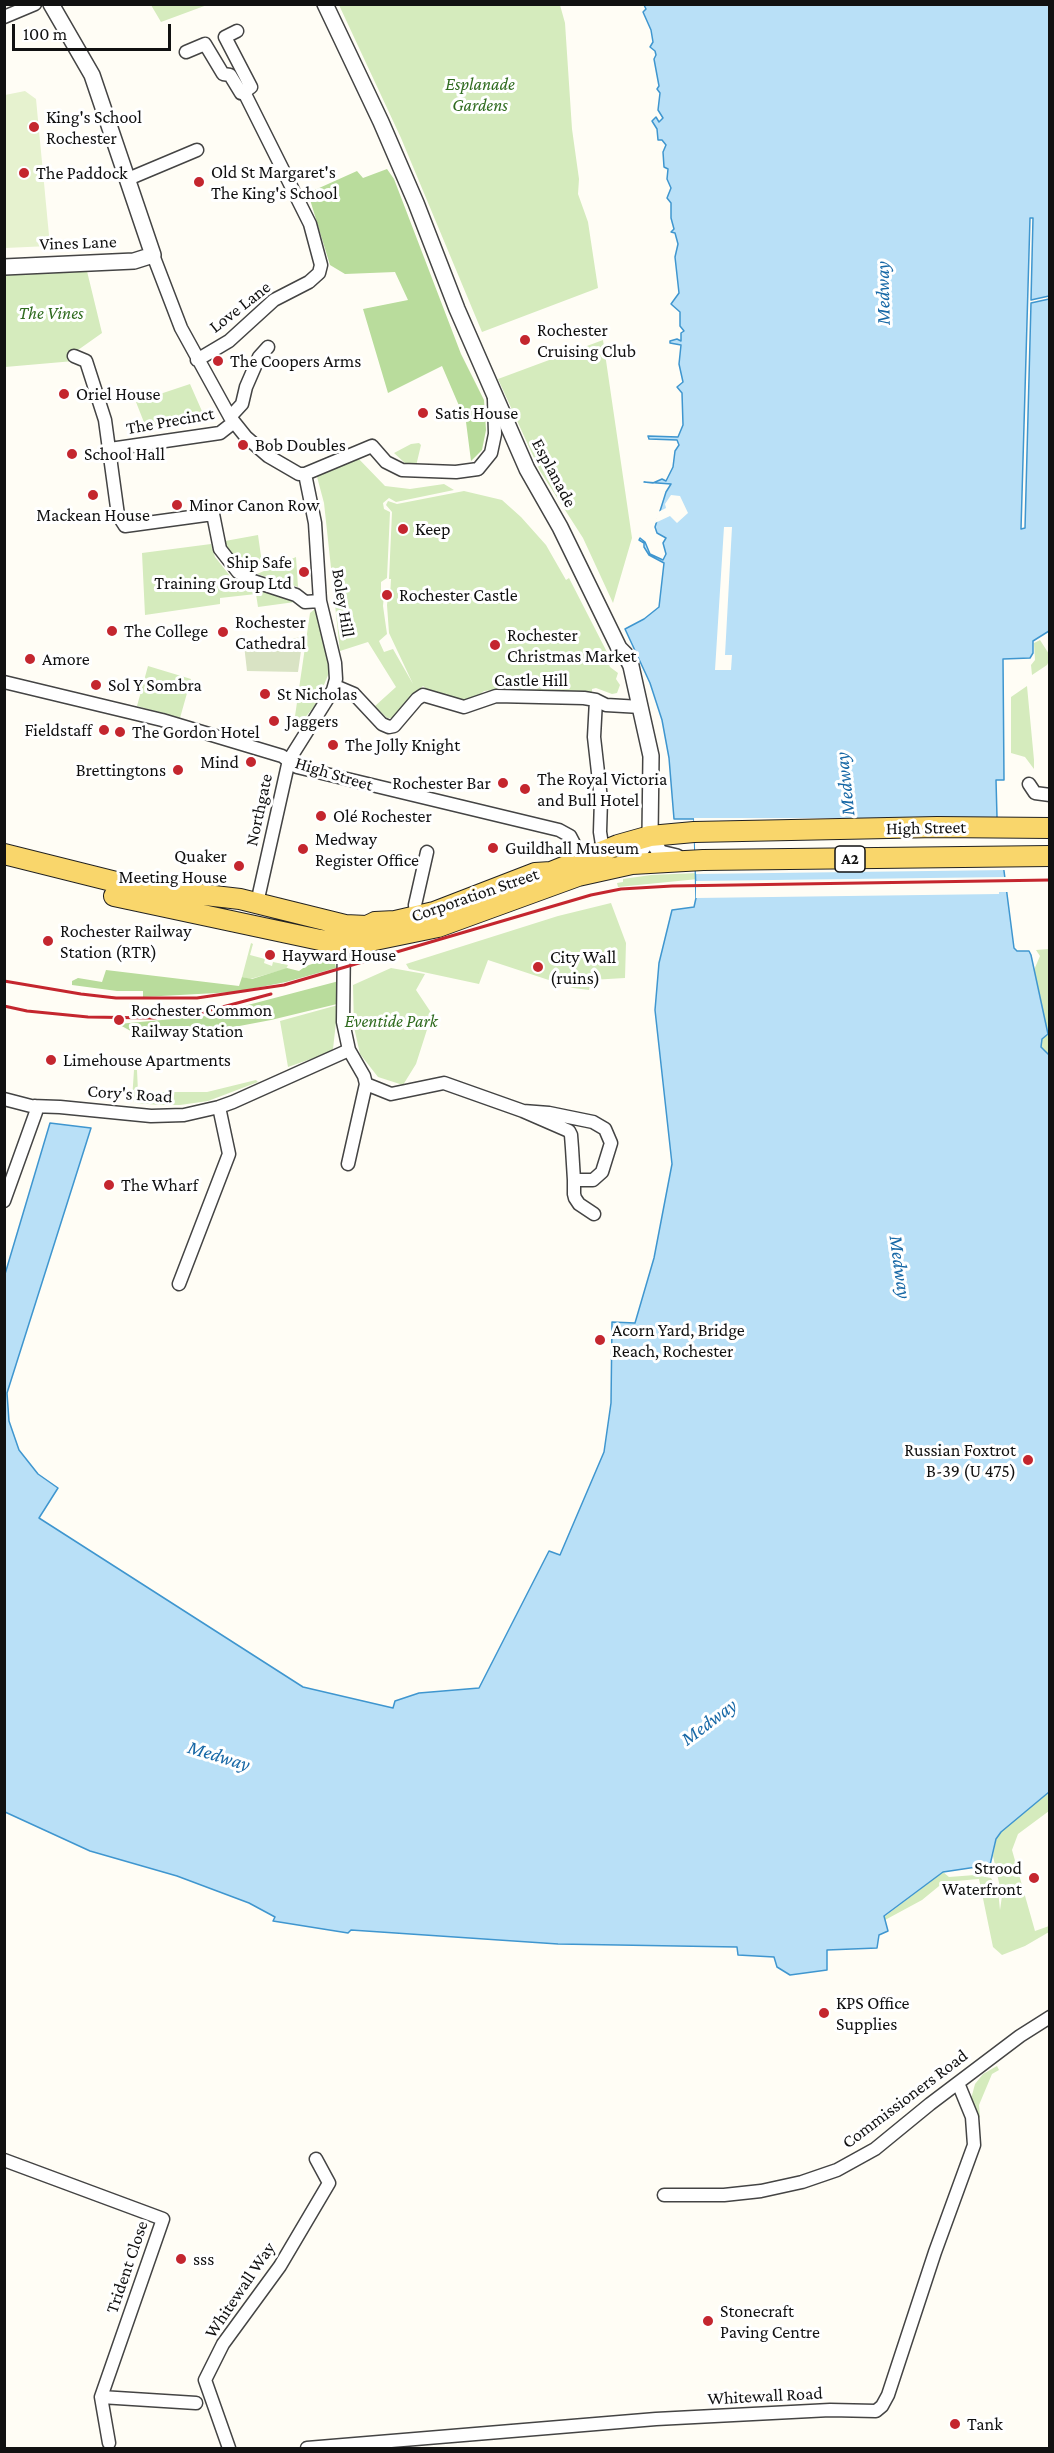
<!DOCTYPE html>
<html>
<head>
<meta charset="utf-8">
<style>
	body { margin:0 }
	#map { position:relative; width:1054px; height:2453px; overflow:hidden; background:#fffdf5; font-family:"Crimson Pro",serif }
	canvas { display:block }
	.frame { position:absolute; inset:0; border:6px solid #111; pointer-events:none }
	.scale { position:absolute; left:12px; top:24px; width:159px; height:27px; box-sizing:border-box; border:3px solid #111; border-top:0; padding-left:8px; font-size:18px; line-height:21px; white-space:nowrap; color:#111; -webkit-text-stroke:4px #fff; paint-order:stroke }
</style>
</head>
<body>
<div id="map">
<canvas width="1054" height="2453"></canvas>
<div class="frame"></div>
<div class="scale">100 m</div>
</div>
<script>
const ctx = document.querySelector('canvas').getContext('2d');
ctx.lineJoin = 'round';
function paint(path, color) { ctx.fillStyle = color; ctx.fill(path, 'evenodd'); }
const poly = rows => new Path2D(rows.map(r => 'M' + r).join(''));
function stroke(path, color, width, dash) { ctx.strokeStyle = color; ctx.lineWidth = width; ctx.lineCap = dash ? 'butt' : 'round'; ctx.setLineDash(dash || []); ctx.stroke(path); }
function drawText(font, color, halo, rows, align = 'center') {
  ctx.font = font + ' "Crimson Pro",serif'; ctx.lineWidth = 6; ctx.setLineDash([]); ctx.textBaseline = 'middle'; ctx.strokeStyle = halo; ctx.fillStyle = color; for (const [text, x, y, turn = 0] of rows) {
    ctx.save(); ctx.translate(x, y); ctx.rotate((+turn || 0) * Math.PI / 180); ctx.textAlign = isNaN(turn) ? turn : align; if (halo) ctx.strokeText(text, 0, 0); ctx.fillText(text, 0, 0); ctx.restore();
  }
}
const green = poly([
	[151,5,207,5,161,22],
	[339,5,560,5,565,23,572,129,579,179,578,194,588,222,598,288,482,332,401,138],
	[86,267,102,333,78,350,74,361,5,367,4,270],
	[603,340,632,538,613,603,583,538,540,471,498,379],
	[190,384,205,418,147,430,136,402],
	[419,443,421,445,416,466,406,464,394,453,411,444],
	[355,455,385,486,410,489,444,484,454,490,396,502,389,498,383,503,384,509,390,512,387,578,381,582,381,593,384,594,383,606,387,634,379,641,384,652,393,649,413,684,389,633,387,605,388,597,390,597,391,579,389,579,392,512,386,505,388,501,397,504,464,491,502,500,521,517,546,545,566,580,569,578,610,658,607,660,610,667,618,673,616,679,620,685,617,693,612,694,596,688,592,689,592,694,493,690,484,691,472,701,467,703,431,692,423,686,392,718,387,718,375,706,396,687,368,642,340,651,324,503,316,473],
	[258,535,262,563,242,566,228,550,225,541],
	[211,544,215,557,231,577,239,582,285,593,295,602,258,607,256,594,220,598,220,604,145,615,142,553],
	[296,557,298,587,257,574],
	[315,609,318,611,331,668,316,704,304,719,294,723,310,613],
	[1040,640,1049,654,1049,661,1047,665,1032,675,1031,665,1035,660,1034,643],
	[148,666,191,679,180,718,137,706],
	[1027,686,1034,760,1034,769,1025,757,1011,753,1011,697],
	[698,873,698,879,618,887,617,883,623,882,623,879,651,875],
	[611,903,626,943,625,978,591,980,589,990,573,988,488,960,479,984,409,969,406,964,558,916],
	[251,943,253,944,250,955,265,959,264,963,272,966,273,962,288,965,286,969,250,979,242,977],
	[1049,949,1049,1055,1041,1047,1042,1039,1048,1033,1034,970,1040,956,1036,950],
	[391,968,425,974,416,990,432,1014,416,1064,403,1085,378,1077,360,1054,354,1027,353,985],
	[338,1005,333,1049,328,1053,288,1067,280,1021],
	[134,1070,137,1070,138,1092,207,1092,256,1080,258,1082,208,1101,180,1105,160,1105,136,1103,132,1100],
	[1049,1792,1049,1811,1018,1834,1012,1850,1035,1931,1049,1926,1049,1932,1025,1946,1002,1955,993,1947,979,1879,944,1882,922,1900,885,1920,884,1917,943,1872,949,1877,975,1875,991,1878,998,1890,1000,1910,1002,1896,993,1856,997,1836,1005,1826],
	[997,2066,999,2070,992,2074,979,2105,980,2117,978,2119,971,2099,975,2084,983,2074]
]);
const forest = poly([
	[387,169,394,179,461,354,484,400,486,430,482,450,471,461,466,422,442,366,388,393,363,309,408,300,395,272,345,274,330,265,308,193,357,171,363,178],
	[326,955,334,959,336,968,286,982,235,992,143,997,143,991,117,991,72,985,72,981,78,978,102,982,106,970,239,986,242,977,252,979,287,968,299,971,306,966,324,960],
	[339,981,337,1004,271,1020,213,1031,138,1035,118,1024,206,1016]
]);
const cemetery = poly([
	[303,637,298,672,247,671,244,645]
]);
const pitch = poly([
	[25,91,36,99,50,246,5,248,5,95]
]);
const water = poly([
	[644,5,1049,5,1049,296,1031,300,1033,218,1030,218,1021,529,1025,528,1031,303,1049,299,1049,631,1033,641,1033,653,1030,658,1003,659,1004,780,996,780,997,817,1014,948,1017,951,1029,951,1031,955,1048,1034,1042,1039,1041,1047,1049,1055,1049,1792,1001,1832,996,1839,990,1865,943,1872,884,1916,888,1931,879,1935,877,1948,827,1950,827,1970,790,1975,777,1967,774,1957,738,1955,737,1947,558,1944,351,1930,348,1933,273,1921,275,1917,249,1903,177,1876,90,1851,5,1812,5,1274,50,1123,91,1128,7,1393,9,1421,19,1450,38,1474,58,1488,39,1518,303,1687,393,1708,395,1701,419,1693,479,1688,549,1551,560,1555,604,1452,611,1403,612,1322,635,1323,654,1258,672,1164,655,1010,659,963,672,910,694,907,696,898,694,819,674,819,669,758,662,720,650,683,625,629,644,619,659,607,664,563,649,555,644,547,644,543,639,540,640,538,645,542,650,554,663,560,666,554,663,543,666,538,657,533,655,527,666,492,671,484,644,482,653,483,662,479,666,481,673,467,675,451,679,445,677,440,649,439,648,436,678,437,683,425,682,393,677,387,683,382,679,364,681,345,670,343,670,341,677,339,681,341,681,333,684,331,680,326,680,312,671,304,679,293,675,257,678,244,675,233,671,232,674,229,671,218,671,203,667,198,671,188,667,179,668,169,664,167,663,152,666,145,662,140,658,140,657,129,652,121,656,117,659,122,663,118,658,110,660,93,657,89,659,86,654,59,656,55,655,51,650,47,653,42,651,30,643,12,646,9,644,5]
]);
const pier = poly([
	[671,495,680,496,688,513,677,523,670,516,655,523,658,512,666,508,665,504],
	[724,527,732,527,725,655,732,655,731,670,715,670],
	[694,818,1000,818,1007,870,696,874],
	[1008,877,1009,892,999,892,999,894,696,898,696,881]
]);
const minor = poly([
	[4,17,35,4],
	[186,52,205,44,223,74,230,75,241,93,244,92],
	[128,179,197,150],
	[153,255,181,328,230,417,246,437,268,456,299,474,305,474],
	[74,356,86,361,105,420,118,515,125,526,213,514,220,549,238,572,253,581,296,595,305,602,320,601],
	[197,360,229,341,274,300,309,282,319,273,321,265,310,224,244,92,251,87,225,37,237,31],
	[230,417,242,404,246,387,259,357,268,347],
	[110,449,220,433,234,422],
	[305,474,372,446,386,462,402,470,456,472,478,469,491,453,495,434,494,399],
	[4,682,162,720,282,756,297,767,559,830,570,836,582,859],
	[335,686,354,694,382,724,389,727,394,726,417,699,423,695,464,707,496,696,584,698,596,700,606,705,641,707],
	[596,700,594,737,601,799,600,832,603,851],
	[289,760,333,690,336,679,335,663,320,601,315,523,305,474],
	[1029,784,1035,793,1050,795],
	[257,903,289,760],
	[416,917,415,905,427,852],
	[344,939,343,1022,349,1050,364,1076,366,1084,348,1164],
	[366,1084,391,1094,444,1083,523,1111],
	[4,1099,31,1106,60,1107,151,1116,184,1115,219,1107,233,1102,349,1050],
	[574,1180,593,1180,602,1172,611,1143,605,1129,593,1122,549,1113,523,1111,569,1131,571,1135,572,1148,574,1180,574,1194,575,1198,579,1204,594,1214],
	[4,1201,36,1112,35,1106],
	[179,1284,229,1154,219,1107],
	[4,2160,163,2219,101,2397,196,2403],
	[664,2195,724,2195,761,2191,802,2182,837,2170,875,2149,930,2104,1020,2036,1050,2017],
	[101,2397,109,2443],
	[229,2448,205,2380,223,2344,280,2266,329,2183,316,2159],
	[307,2448,656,2419,830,2410,876,2411,882,2406,888,2395,935,2252,974,2145,972,2117,958,2083]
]);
const tertiary = poly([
	[325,4,381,122,416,203,457,309,527,469,560,527,619,648,625,654,631,666,651,756,650,836,660,853,677,857],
	[4,267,134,261,153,255,92,75,51,4],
	[632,864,650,836]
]);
const primary = poly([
	[4,854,136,887,240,899,345,925,367,926,375,922,395,921,434,912,535,873,551,872,618,845,650,836,694,832,937,827,1050,828],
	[114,896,320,940,344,943,370,941,438,927,578,876,632,864,703,860,1050,856]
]);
const rail = poly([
	[4,981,81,994,116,998,197,998,284,985,591,895,621,889,672,886,1050,880],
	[4,1006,27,1011,88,1017,153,1018,200,1013,271,994]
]);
const markers = [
	[34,127,6,"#c4262e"],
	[24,173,6,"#c4262e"],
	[199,182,6,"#c4262e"],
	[525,340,6,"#c4262e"],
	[218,361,6,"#c4262e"],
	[64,394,6,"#c4262e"],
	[423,413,6,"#c4262e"],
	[243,445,6,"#c4262e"],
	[72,454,6,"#c4262e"],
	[93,495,6,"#c4262e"],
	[177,505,6,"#c4262e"],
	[403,529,6,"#c4262e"],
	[304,572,6,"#c4262e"],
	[387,595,6,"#c4262e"],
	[112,631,6,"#c4262e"],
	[223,632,6,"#c4262e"],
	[495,645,6,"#c4262e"],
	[30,659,6,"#c4262e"],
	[96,685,6,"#c4262e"],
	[265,694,6,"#c4262e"],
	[274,721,6,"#c4262e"],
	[104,730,6,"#c4262e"],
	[120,732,6,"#c4262e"],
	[333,745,6,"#c4262e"],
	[251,762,6,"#c4262e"],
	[178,770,6,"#c4262e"],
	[503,783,6,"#c4262e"],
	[525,789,6,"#c4262e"],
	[321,816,6,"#c4262e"],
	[493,848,6,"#c4262e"],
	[303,849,6,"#c4262e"],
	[239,866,6,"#c4262e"],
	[48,941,6,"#c4262e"],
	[270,955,6,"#c4262e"],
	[538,967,6,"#c4262e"],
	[119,1020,6,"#c4262e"],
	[51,1060,6,"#c4262e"],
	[109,1185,6,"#c4262e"],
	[600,1340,6,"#c4262e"],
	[1028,1460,6,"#c4262e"],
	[1034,1878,6,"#c4262e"],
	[824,2013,6,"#c4262e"],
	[181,2259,6,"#c4262e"],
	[708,2321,6,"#c4262e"],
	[955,2424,6,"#c4262e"]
];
const shields = [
	[850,859,30]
];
const shieldNames = [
	["A2",850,859]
];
const parkNames = [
	["Esplanade",480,84],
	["Gardens",480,105],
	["The Vines",51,313],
	["Eventide Park",391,1021]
];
const poiNames = [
	["King's School",46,117],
	["Rochester",46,138],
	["Old St Margaret's",211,172],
	["The King's School",211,193],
	["The Paddock",36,173],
	["Rochester",537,330],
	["Cruising Club",537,351],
	["The Coopers Arms",230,361],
	["Oriel House",76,394],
	["Satis House",435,413],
	["Bob Doubles",255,445],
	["School Hall",84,454],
	["Minor Canon Row",189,505],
	["Mackean House",93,515,"center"],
	["Keep",415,529],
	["Ship Safe",292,562,"right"],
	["Training Group Ltd",292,583,"right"],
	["Rochester Castle",399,595],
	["Rochester",235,622],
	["Cathedral",235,643],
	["The College",124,631],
	["Rochester",507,635],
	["Christmas Market",507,656],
	["Amore",42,659],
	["Sol Y Sombra",108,685],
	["St Nicholas",277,694],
	["Jaggers",286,721],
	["Fieldstaff",92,730,"right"],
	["The Gordon Hotel",132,732],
	["The Jolly Knight",345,745],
	["Mind",239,762,"right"],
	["Brettingtons",166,770,"right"],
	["The Royal Victoria",537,779],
	["and Bull Hotel",537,800],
	["Rochester Bar",491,783,"right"],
	["Olé Rochester",333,816],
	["Medway",315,839],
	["Register Office",315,860],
	["Guildhall Museum",505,848],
	["Quaker",227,856,"right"],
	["Meeting House",227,877,"right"],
	["Rochester Railway",60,931],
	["Station (RTR)",60,952],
	["Hayward House",282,955],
	["City Wall",550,957],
	["(ruins)",550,978],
	["Rochester Common",131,1010],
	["Railway Station",131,1031],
	["Limehouse Apartments",63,1060],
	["The Wharf",121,1185],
	["Acorn Yard, Bridge",612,1330],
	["Reach, Rochester",612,1351],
	["Russian Foxtrot",1016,1450,"right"],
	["B-39 (U 475)",1016,1471,"right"],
	["Strood",1022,1868,"right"],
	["Waterfront",1022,1889,"right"],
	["KPS Office",836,2003],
	["Supplies",836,2024],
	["sss",193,2259],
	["Stonecraft",720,2311],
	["Paving Centre",720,2332],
	["Tank",967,2424]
];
const streetNames = [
	["Vines Lane",78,243,-2],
	["Love Lane",240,307,-38],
	["The Precinct",170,421,-10],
	["Esplanade",554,473,62],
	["Boley Hill",343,603,81],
	["Castle Hill",531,680],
	["High Street",334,774,17],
	["Northgate",259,810,-78],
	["High Street",926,828,-1],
	["Corporation Street",475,895,-19],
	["Cory's Road",130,1094,4],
	["Commissioners Road",905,2099,-37],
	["Trident Close",127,2267,-71],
	["Whitewall Way",240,2290,-56],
	["Whitewall Road",765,2396,-3]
];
const waterNames = [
	["Medway",883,293,-91],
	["Medway",845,784,-96],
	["Medway",900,1267,82],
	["Medway",709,1722,-37],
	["Medway",219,1756,17]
];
paint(green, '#d5ebbd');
paint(forest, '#b9dc9c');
paint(cemetery, '#d9e3c4');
paint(pitch, '#e6f2cf');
paint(water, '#b9e0f7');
stroke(water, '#3f96cf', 1.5);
paint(pier, '#fffdf5');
stroke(minor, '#444', 15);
stroke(tertiary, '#444', 18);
stroke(primary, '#222', 22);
stroke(minor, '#fff', 12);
stroke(tertiary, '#fff', 15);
stroke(primary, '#f9d66b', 20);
stroke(rail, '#c4262e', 3);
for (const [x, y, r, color] of markers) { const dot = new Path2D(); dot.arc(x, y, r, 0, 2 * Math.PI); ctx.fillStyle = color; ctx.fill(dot); stroke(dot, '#fff', 2); }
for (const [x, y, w] of shields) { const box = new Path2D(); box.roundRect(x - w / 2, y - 13, w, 26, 4.5); ctx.fillStyle = '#fff'; ctx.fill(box); stroke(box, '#111', 1.5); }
drawText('bold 16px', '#111', null, shieldNames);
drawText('italic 18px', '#2f6b1f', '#fff', parkNames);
drawText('18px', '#111', '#fff', poiNames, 'left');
drawText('18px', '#111', '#fff', streetNames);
drawText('italic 20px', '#1768a6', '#fff', waterNames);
</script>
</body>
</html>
